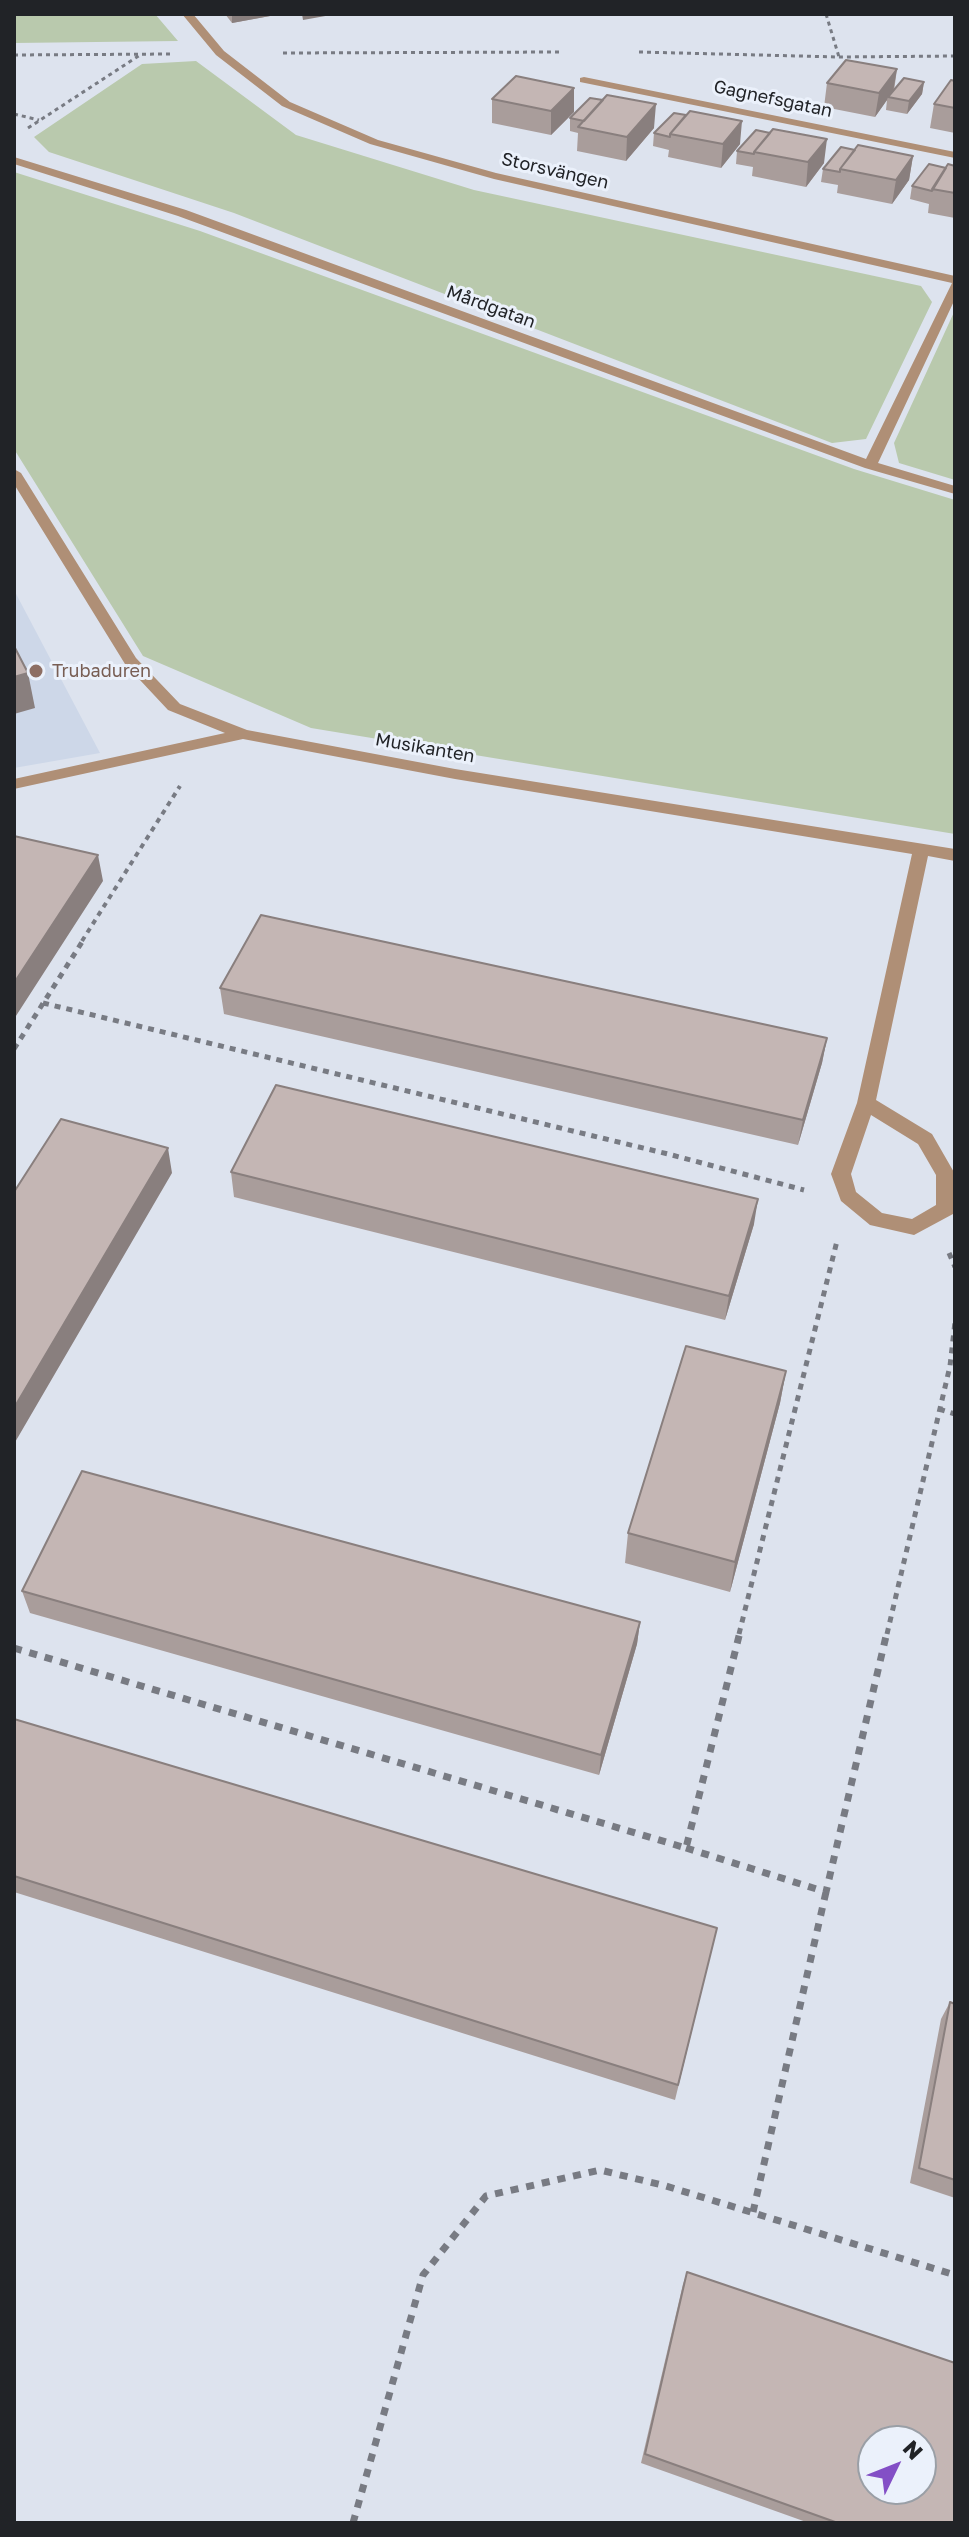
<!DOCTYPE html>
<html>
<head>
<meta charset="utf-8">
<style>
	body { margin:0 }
	#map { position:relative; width:969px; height:2537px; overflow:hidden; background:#dde3ee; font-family:"Golos Text",sans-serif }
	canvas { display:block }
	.frame { position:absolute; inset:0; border:16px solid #212327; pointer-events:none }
	.north { position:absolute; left:857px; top:2425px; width:80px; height:80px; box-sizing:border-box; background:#ebf1fb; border:2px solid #9a9fa6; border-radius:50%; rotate:47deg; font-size:22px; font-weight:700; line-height:32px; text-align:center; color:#212327 }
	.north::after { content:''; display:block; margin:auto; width:28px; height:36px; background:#834fc6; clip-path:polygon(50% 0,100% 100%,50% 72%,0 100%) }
</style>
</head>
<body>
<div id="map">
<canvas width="969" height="2537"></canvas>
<div class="frame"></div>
<div class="north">N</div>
</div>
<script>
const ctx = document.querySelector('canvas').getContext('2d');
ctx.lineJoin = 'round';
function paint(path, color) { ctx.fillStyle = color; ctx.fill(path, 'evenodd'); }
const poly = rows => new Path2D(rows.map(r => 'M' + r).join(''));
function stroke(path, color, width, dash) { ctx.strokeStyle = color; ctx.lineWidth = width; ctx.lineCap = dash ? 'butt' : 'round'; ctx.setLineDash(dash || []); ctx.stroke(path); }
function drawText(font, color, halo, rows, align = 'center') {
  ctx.font = font + ' "Golos Text",sans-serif'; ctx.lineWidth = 6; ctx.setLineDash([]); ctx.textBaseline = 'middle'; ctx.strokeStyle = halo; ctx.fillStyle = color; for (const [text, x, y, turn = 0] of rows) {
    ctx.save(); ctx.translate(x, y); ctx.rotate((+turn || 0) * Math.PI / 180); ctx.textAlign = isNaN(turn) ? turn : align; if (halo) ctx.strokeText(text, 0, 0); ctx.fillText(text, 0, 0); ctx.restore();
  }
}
const built = poly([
	[14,590,100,753,14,768]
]);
const green = poly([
	[14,14,155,14,178,41,14,43],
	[196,61,296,135,474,190,921,286,932,302,866,439,832,443,234,213,49,152,34,137,142,64],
	[14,172,200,231,854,469,955,500,955,834,311,728,143,656,14,449],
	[955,310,955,480,899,463,894,443]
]);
const pathFar3 = poly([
	[826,14,839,57],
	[639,52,839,57,955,56],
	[283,53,561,52],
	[14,55,173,54],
	[14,114,39,120],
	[28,128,140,55]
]);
const pathFar2 = poly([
	[82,941,180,786]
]);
const pathFar1 = poly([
	[43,1003,668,1154,804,1190],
	[14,1049,84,939],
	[949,1253,955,1267],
	[939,1409,955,1414],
	[739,1634,837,1241],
	[887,1634,950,1366,955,1322]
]);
const path = poly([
	[14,1648,686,1848,740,1632],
	[686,1848,826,1892,887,1632],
	[753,2212,826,1892],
	[353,2523,423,2275,486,2196,600,2170,666,2186,955,2275]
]);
const minor = poly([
	[182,14,193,14,224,51,290,102,378,140,496,173,955,276,955,299,878,463,955,486,955,494,865,468,178,216,14,164,14,157,186,210,866,459,952,283,494,179,370,144,282,106,216,55,182,14],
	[584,77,955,152,955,158,580,82,580,78,584,77],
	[14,469,21,473,136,658,180,704,247,730,455,769,955,849,955,861,928,856,876,1100,932,1134,955,1174,953,1214,914,1235,870,1225,841,1201,831,1174,857,1103,912,854,455,779,243,739,14,789,14,779,225,733,168,710,125,664,14,484,14,469],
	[871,1115,918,1144,936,1175,936,1205,912,1219,882,1213,856,1192,851,1174,871,1115]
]);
const wall = poly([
	[225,14,281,14,232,23],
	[897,69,894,91,924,82,922,94,907,114,886,110,887,100,875,117,824,107,827,83],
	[955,81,955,133,930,128,934,104],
	[492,99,574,112,551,135,492,123],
	[686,115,740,144,721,168,668,157,669,150,653,146,654,133],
	[570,118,654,128,626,161,577,151,578,133,570,131],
	[756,130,824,163,806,187,752,176,753,167,736,164,737,151],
	[855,150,913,156,909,180,892,204,837,193,838,185,821,182,823,169],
	[955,166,955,218,928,213,929,204,910,199,912,186],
	[220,988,827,1038,822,1063,798,1145,224,1014],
	[231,1172,754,1224,725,1320,234,1197],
	[786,1371,780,1403,730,1592,625,1563,628,1533],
	[22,1591,640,1622,637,1644,599,1775,30,1613],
	[14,1719,717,1928,675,2100,14,1892],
	[950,2002,955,2004,955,2198,910,2183,941,2019],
	[687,2272,955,2523,809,2523,641,2463,683,2284]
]);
const shadedWall = poly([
	[232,14,281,14,232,23],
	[302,14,331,14,331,15,303,20],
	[897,69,893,92,888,97,887,100,875,117,879,93],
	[924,82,922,94,907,114,909,101],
	[574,88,574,112,551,135,551,111],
	[656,104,654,128,626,161,627,137],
	[742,121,740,144,721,168,723,144],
	[827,139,824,163,806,187,808,162],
	[913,156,909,180,892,204,896,180],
	[28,673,35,708,14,714,14,677],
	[98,855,103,881,14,1019,14,983],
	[827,1038,822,1063,798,1145,803,1120],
	[168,1148,172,1173,14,1444,14,1408],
	[758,1199,754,1224,725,1320,729,1296],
	[786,1371,780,1403,730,1592,735,1562],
	[640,1622,637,1644,599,1775,601,1755]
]);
const building = poly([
	[846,60,897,69,879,93,827,83,846,60],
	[516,76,574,88,551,111,492,99,516,76],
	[904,78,924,82,909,101,888,97,904,78],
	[951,80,955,81,955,108,934,104,951,80],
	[607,95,656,104,627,137,578,127,607,95],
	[590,98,603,100,584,121,570,118,590,98],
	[690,111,742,121,723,144,670,134,690,111],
	[674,113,686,115,670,134,670,137,654,133,674,113],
	[773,129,827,139,808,162,754,152,773,129],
	[756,130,770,133,754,152,754,154,737,151,756,130],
	[858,145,913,156,896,180,840,169,858,145],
	[841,147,855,150,840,169,840,172,823,169,841,147],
	[929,164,946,168,932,191,912,186,929,164],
	[948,164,955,166,955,193,932,189,948,164],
	[14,646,28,673,14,677,14,646],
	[14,836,98,855,14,983,14,836],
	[261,915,827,1038,803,1120,220,988,261,915],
	[276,1085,758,1199,729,1296,231,1172,276,1085],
	[61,1119,168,1148,14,1408,14,1192,61,1119],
	[686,1346,786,1371,735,1562,628,1533,686,1346],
	[82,1471,640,1622,601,1755,22,1591,82,1471],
	[14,1719,717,1928,678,2085,14,1876,14,1719],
	[950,2002,955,2004,955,2180,919,2168,950,2002],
	[687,2272,955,2363,955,2523,838,2523,645,2454,687,2272],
	[873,2441,921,2441,921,2489,873,2489,873,2441]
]);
const markers = [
	[36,671,8,"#8d6e63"]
];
const farStreetnames = [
	["Gagnefsgatan",773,99,12],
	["Storsvängen",555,171,13],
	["Mårdgatan",491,307,20],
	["Musikanten",425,748,10]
];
const farEducationnames = [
	["Trubaduren",52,671]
];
paint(built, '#cdd7e8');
paint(green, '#b9c9ad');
stroke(pathFar3, '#787b83', 3, [4, 4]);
stroke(pathFar2, '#787b83', 4, [5, 5]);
stroke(pathFar1, '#787b83', 5, [6, 6]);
stroke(path, '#787b83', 7, [8, 8]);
paint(minor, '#af8f76');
paint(wall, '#a99d9b');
paint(shadedWall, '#897f7e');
paint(building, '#c4b6b4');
stroke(building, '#897f7e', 2);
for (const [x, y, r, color] of markers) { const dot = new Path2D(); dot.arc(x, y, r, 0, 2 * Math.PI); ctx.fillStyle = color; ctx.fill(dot); stroke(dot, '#ebf1fb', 3); }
drawText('18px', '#212327', '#ebf1fb', farStreetnames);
drawText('18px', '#785e54', '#ebf1fb', farEducationnames, 'left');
</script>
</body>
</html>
